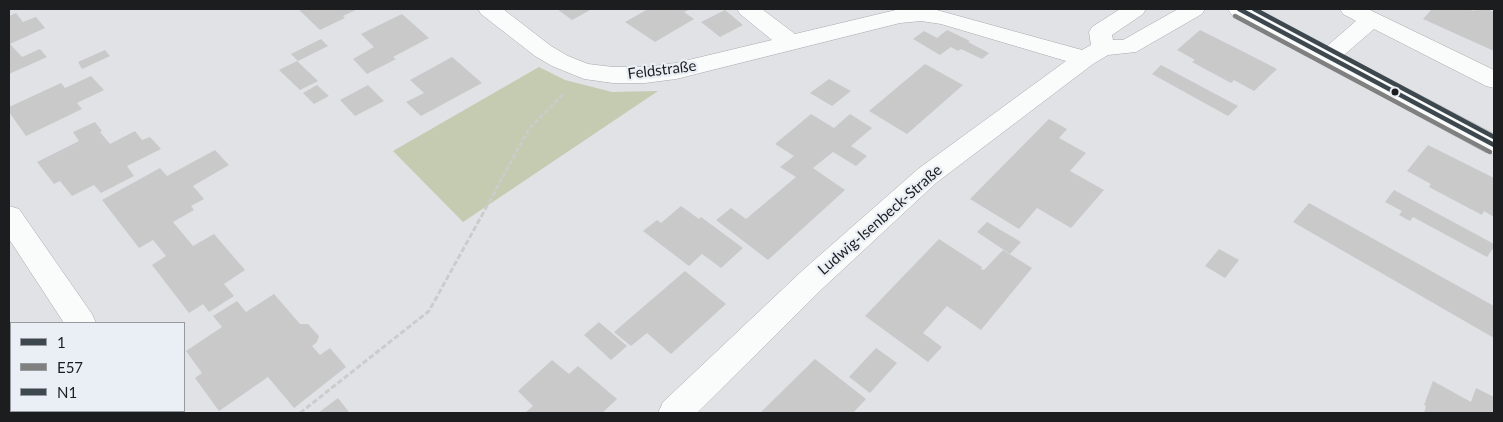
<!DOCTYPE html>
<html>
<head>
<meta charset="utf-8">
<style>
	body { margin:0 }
	#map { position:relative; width:1503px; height:422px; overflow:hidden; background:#e0e2e5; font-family:Lato,sans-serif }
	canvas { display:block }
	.frame { position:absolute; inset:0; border:10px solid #1b1d1f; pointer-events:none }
	.legend { position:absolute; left:10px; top:322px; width:175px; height:90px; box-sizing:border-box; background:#eaeff5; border:1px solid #979b9f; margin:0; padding:6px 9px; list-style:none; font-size:15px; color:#1b1d1f }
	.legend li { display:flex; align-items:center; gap:10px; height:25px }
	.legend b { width:25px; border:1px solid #979b9f }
</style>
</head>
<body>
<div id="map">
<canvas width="1503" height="422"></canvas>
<div class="frame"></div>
<ul class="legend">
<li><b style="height:6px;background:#3d484e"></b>1</li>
<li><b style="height:6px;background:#808080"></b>E57</li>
<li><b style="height:6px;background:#3d484e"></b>N1</li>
</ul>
</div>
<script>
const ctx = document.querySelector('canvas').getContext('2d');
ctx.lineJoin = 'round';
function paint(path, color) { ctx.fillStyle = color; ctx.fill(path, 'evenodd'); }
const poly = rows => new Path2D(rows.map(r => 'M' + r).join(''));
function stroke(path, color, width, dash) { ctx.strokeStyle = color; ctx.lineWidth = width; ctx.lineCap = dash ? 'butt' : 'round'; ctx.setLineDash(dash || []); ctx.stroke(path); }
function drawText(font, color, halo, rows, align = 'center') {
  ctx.font = font + ' Lato,sans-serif'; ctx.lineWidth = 4.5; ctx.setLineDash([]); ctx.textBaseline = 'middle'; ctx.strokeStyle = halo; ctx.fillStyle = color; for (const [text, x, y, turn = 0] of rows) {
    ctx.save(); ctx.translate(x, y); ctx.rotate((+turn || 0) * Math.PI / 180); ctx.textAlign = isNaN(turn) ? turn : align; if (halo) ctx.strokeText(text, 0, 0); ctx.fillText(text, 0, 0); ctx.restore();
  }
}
const green = poly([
	[539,67,565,80,612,92,658,91,463,222,393,151]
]);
const building = poly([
	[298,9,358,9,343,16,345,18,320,30],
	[557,9,592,9,572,20],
	[648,9,691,9,684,12,694,19,655,42,625,22],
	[1432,9,1469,9,1474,11,1476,9,1487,9,1494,12,1494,51,1423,19],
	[725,10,743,25,720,37,701,22],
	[16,13,23,22,36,17,45,28,10,44,22,57,40,49,47,57,9,74,9,16],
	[402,14,429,38,393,57,396,59,367,74,353,59,374,47,361,34],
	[947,30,970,41,968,42,989,53,982,59,961,49,958,51,951,47,940,55,913,39,924,31,937,38],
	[1200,30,1238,49,1277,69,1254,91,1234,80,1231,83,1192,62,1195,60,1177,50],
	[321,39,328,46,298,61,291,54],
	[105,50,110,56,82,69,78,62],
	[452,57,482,83,421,116,406,102,424,93,410,80],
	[297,61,318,81,300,90,279,70],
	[925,64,963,85,907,134,869,111],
	[1161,65,1238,106,1228,116,1152,74],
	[91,76,104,90,77,103,82,109,26,136,9,112,9,107,61,83,65,88],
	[829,79,851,91,832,106,810,93],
	[317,85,329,96,314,104,303,93],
	[368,85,384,101,355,116,340,100],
	[811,114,834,128,850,114,872,128,851,146,867,156,856,166,833,152,813,168,845,190,768,260,716,220,731,208,746,219,796,177,780,167,794,156,775,144],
	[1049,119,1067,129,1059,138,1086,153,1070,171,1104,190,1071,228,1037,208,1019,229,970,199],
	[95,122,102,131,100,132,110,144,135,131,142,140,150,137,161,149,127,166,134,176,101,193,94,185,72,196,60,181,54,184,37,162,79,141,73,132],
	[1428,145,1494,178,1494,217,1484,211,1482,215,1429,187,1431,184,1407,171],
	[215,150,229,165,193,186,204,199,191,206,194,210,173,222,193,246,214,234,245,270,224,284,234,296,209,312,203,304,189,313,152,265,166,256,153,240,139,248,102,200,160,168,167,176],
	[1394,190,1494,244,1494,247,1487,257,1413,217,1410,221,1399,215,1402,211,1385,202],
	[1309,203,1494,306,1494,338,1293,222],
	[681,206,699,219,701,217,743,248,721,268,702,254,689,266,643,231,657,220,661,223],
	[987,222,1021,242,1010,254,977,232],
	[939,239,982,267,981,269,984,270,1003,250,1032,268,981,330,947,306,923,333,942,347,928,362,865,316],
	[1219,249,1239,260,1225,278,1205,266],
	[685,271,726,304,671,354,647,333,631,346,614,332],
	[274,294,300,324,308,324,319,336,317,342,312,346,320,355,330,348,346,367,294,408,268,377,219,411,195,378,202,373,186,351,222,327,213,316,237,301,246,312],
	[599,322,627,346,611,360,584,335],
	[876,348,897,363,870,393,849,377],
	[815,359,866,399,853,413,760,413],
	[552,360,569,374,578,366,617,399,602,413,525,413,533,406,518,391],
	[9,376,11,381,11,411,52,411,53,413,9,413],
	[1433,381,1471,402,1476,388,1494,397,1494,413,1424,413,1426,406,1424,405],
	[338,398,349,412,318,413]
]);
const pathFar1 = poly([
	[496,189,529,129,564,93]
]);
const path = poly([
	[300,413,429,311,497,188]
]);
const street = poly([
	[478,9,503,9,551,46,568,56,588,64,613,67,645,67,676,63,772,40,740,14,737,9,762,9,795,34,900,9,933,9,1082,50,1091,45,1089,32,1092,27,1120,9,1146,9,1143,14,1112,35,1113,40,1123,40,1178,9,1205,9,1202,14,1136,52,1108,55,1093,64,936,183,823,288,697,413,658,413,663,402,803,270,918,169,1066,61,941,24,921,21,900,23,676,79,645,83,613,83,584,79,552,66,535,56,481,14,478,9],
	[1340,9,1368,9,1494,70,1494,88,1486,86,1374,29,1336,62,1328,65,1320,62,1316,57,1320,52,1356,21,1343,14,1340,9],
	[9,206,19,209,92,314,96,323,64,323,9,239,9,206],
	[123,411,156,411,157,413,124,413,123,411]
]);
const secondary = poly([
	[1228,9,1256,9,1494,134,1494,154,1485,152,1231,14,1228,9]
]);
const bus1 = poly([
	[1239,9,1494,145]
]);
const bus2 = poly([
	[1235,16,1490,152]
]);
const bus3 = poly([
	[1254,9,1494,137]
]);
const markers = [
	[1395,92,4.5,"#1b1d1f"]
];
const streetNames = [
	["Feldstraße",662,70,-7],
	["Ludwig-Isenbeck-Straße",880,220,-41]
];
paint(green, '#c4cbb0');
paint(building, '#c9c9ca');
stroke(street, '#a7a9ac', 1);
stroke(secondary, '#a7a9ac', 1);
stroke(pathFar1, '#cccccd', 2.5, [4.5, 2.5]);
stroke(path, '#cccccd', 3, [5.5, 2.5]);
paint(street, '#fafbfb');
paint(secondary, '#fafbfb');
stroke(bus1, '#3d484e', 4.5);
stroke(bus2, '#808080', 4.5);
stroke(bus3, '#3d484e', 4.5);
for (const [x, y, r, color] of markers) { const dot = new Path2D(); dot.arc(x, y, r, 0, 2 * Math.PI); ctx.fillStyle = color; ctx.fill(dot); stroke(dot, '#eaeff5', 2); }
drawText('15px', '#1b1d1f', '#eaeff5', streetNames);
</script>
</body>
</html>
